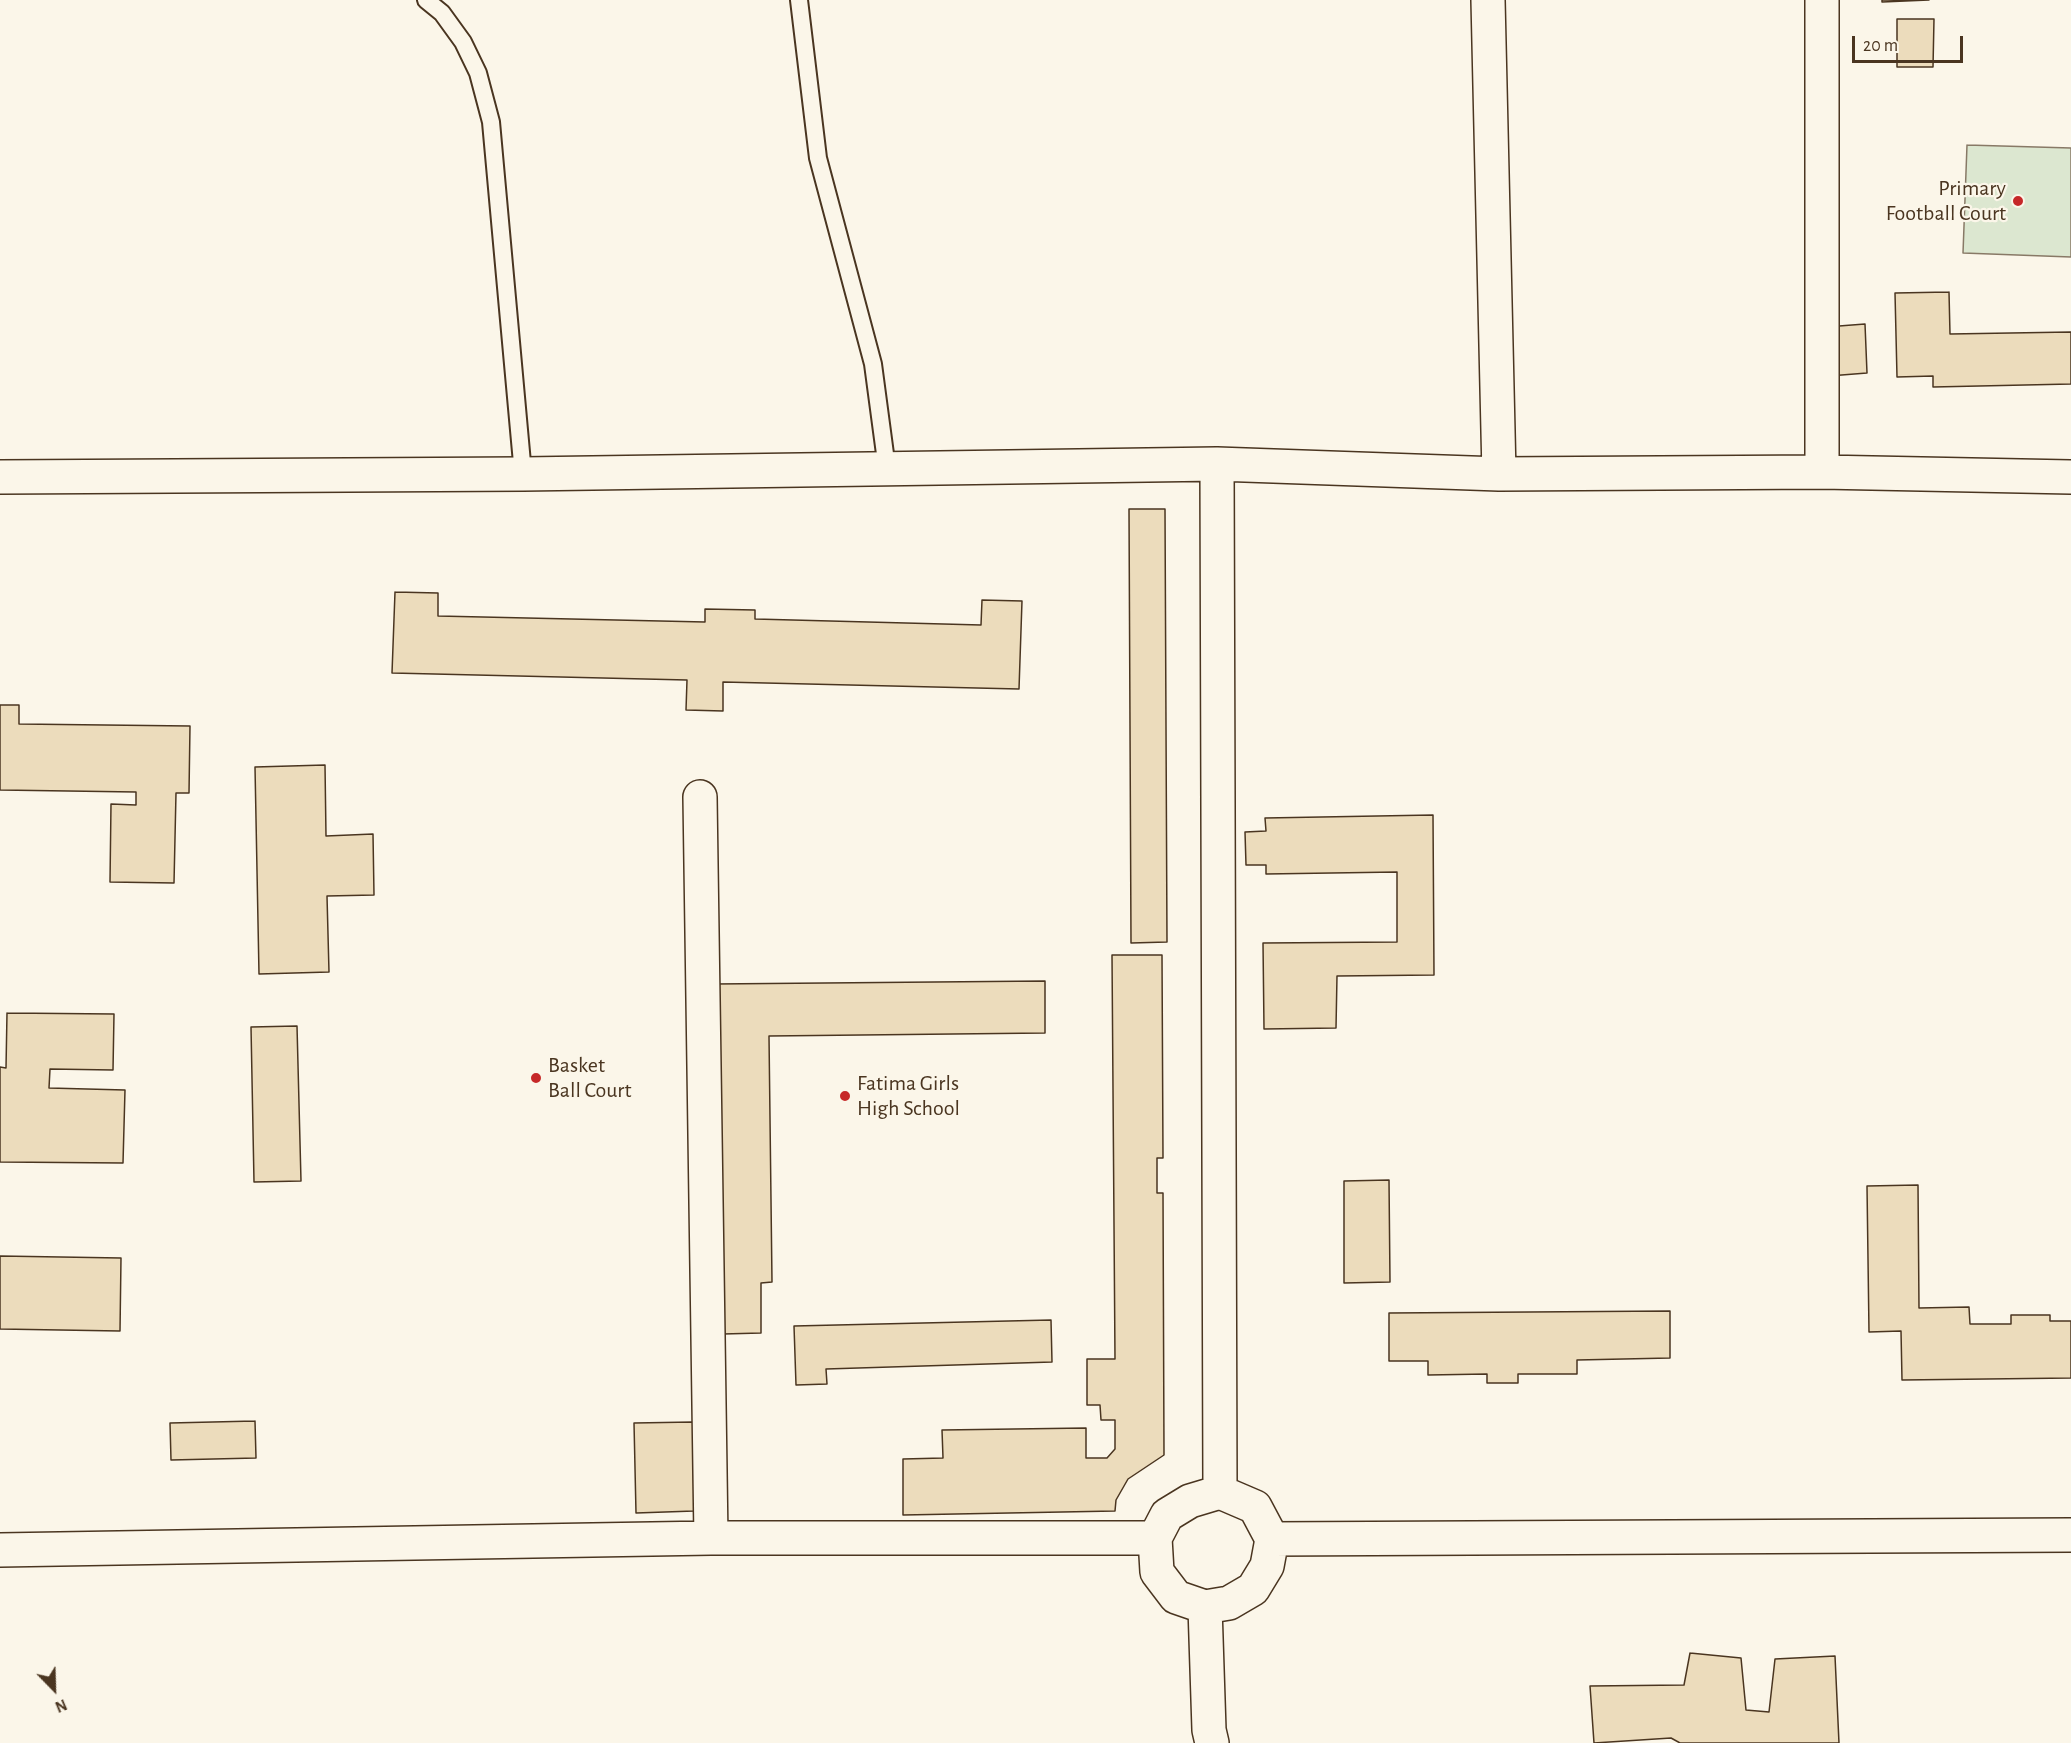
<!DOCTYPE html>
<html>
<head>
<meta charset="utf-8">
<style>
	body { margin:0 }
	#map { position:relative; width:2071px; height:1743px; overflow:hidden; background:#fbf6e9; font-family:"Alegreya Sans",sans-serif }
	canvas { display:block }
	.north { position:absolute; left:24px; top:1659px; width:60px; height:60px; -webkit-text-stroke:4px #fbf6e9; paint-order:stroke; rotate:157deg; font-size:16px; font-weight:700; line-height:24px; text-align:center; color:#4a3520 }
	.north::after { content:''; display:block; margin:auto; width:21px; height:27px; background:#4a3520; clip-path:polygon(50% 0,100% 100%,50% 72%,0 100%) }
	.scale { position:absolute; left:1852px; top:36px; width:111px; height:27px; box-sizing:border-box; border:3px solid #4a3520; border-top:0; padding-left:8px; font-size:18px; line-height:21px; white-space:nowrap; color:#4a3520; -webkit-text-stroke:4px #fbf6e9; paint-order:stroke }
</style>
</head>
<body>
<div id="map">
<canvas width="2071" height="1743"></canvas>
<div class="north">N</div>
<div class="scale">20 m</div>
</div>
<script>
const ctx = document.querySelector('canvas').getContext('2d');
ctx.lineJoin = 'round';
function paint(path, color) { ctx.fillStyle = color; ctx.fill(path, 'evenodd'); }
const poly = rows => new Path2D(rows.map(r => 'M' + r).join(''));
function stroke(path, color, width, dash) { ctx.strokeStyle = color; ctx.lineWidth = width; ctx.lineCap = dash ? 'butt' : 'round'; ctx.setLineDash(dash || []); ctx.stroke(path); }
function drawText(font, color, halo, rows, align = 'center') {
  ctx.font = font + ' "Alegreya Sans",sans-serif'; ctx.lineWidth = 4.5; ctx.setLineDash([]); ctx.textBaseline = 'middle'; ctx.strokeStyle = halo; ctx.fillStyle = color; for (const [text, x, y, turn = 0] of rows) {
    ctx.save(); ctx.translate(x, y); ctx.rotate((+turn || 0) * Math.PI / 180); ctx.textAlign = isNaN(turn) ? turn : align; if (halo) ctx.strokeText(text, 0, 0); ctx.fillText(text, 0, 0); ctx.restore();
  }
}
const green = poly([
	[1967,145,2071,148,2071,257,1963,253,1967,145]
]);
const building = poly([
	[1882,0,1929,0,1882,2,1882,0],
	[1897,19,1934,19,1933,67,1897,67,1897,19],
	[1949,292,1950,334,2071,332,2071,384,1933,387,1933,376,1897,377,1895,293,1949,292],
	[1865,324,1867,373,1829,376,1826,327,1865,324],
	[1129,509,1165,509,1167,942,1131,943,1129,509],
	[395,592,438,593,438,616,705,622,705,609,755,610,755,619,981,625,982,600,1022,601,1019,689,723,682,723,711,686,710,687,680,392,673,395,592],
	[0,705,19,705,19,724,190,726,189,793,176,793,174,883,110,882,111,804,136,805,136,792,0,790,0,705],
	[325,765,326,836,373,834,374,895,327,896,329,972,259,974,255,767,325,765],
	[1433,815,1434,975,1337,976,1336,1028,1264,1029,1263,943,1397,942,1397,872,1266,874,1266,865,1246,865,1245,832,1266,831,1265,818,1433,815],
	[1112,955,1162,955,1163,1158,1157,1158,1157,1193,1163,1193,1164,1455,1128,1479,1116,1500,1115,1511,903,1515,903,1459,943,1458,942,1430,1086,1428,1086,1458,1107,1458,1115,1449,1115,1420,1101,1420,1100,1405,1087,1405,1087,1359,1115,1359,1112,955],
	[1045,981,1045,1033,769,1036,772,1282,761,1283,761,1333,723,1334,714,984,1045,981],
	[7,1013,114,1014,113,1070,50,1069,49,1088,125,1090,123,1163,0,1162,0,1067,6,1068,7,1013],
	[297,1026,301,1181,254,1182,251,1027,297,1026],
	[1389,1180,1390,1282,1344,1283,1344,1181,1389,1180],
	[1918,1185,1919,1308,1969,1307,1970,1324,2011,1324,2011,1315,2050,1315,2050,1321,2071,1321,2071,1378,1902,1380,1901,1331,1869,1332,1867,1186,1918,1185],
	[0,1256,121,1258,120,1331,0,1329,0,1256],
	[1670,1311,1670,1358,1577,1360,1577,1374,1518,1374,1518,1383,1487,1383,1487,1374,1428,1375,1428,1361,1389,1361,1389,1313,1670,1311],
	[1051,1320,1052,1362,826,1369,827,1384,796,1385,794,1326,1051,1320],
	[255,1421,256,1458,171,1460,170,1423,255,1421],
	[693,1422,694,1511,636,1513,634,1423,693,1422],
	[1690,1653,1741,1658,1746,1710,1769,1712,1775,1659,1835,1656,1839,1743,1680,1743,1671,1738,1594,1743,1590,1686,1684,1685,1690,1653]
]);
const service = poly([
	[426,0,442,13,463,42,478,73,491,122,523,474],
	[799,0,818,158,873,364,887,469]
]);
const minor = poly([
	[1488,0,1499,474],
	[1822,0,1822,472],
	[1217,464,1220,1492],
	[0,477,523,474,1217,464,1499,474,1822,472,2071,477],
	[700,797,711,1538],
	[1220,1492,1255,1507,1272,1539,1267,1566,1253,1589,1229,1603,1205,1607,1176,1597,1157,1572,1155,1538,1167,1515,1190,1501,1220,1492],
	[1272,1539,2071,1535],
	[0,1550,711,1538,1155,1538],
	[1205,1607,1209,1730,1212,1743]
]);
const markers = [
	[2018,201,6,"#c62828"],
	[536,1078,6,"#c62828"],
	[845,1096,6,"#c62828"]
];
const poiNames = [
	["Primary",2006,188,"right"],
	["Football Court",2006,213,"right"],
	["Basket",548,1065],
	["Ball Court",548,1090],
	["Fatima Girls",857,1083],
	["High School",857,1108]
];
paint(green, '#dce7d0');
stroke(green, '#887966', 1.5);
paint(building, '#ecdcbc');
stroke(building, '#4a3520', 1.5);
stroke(service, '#4a3520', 20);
stroke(minor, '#4a3520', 36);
stroke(service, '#fbf6e9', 16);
stroke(minor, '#fbf6e9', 33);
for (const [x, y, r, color] of markers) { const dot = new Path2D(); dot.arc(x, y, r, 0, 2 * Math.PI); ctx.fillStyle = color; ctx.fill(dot); stroke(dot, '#fbf6e9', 2); }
drawText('22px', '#4a3520', '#fbf6e9', poiNames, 'left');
</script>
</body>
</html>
